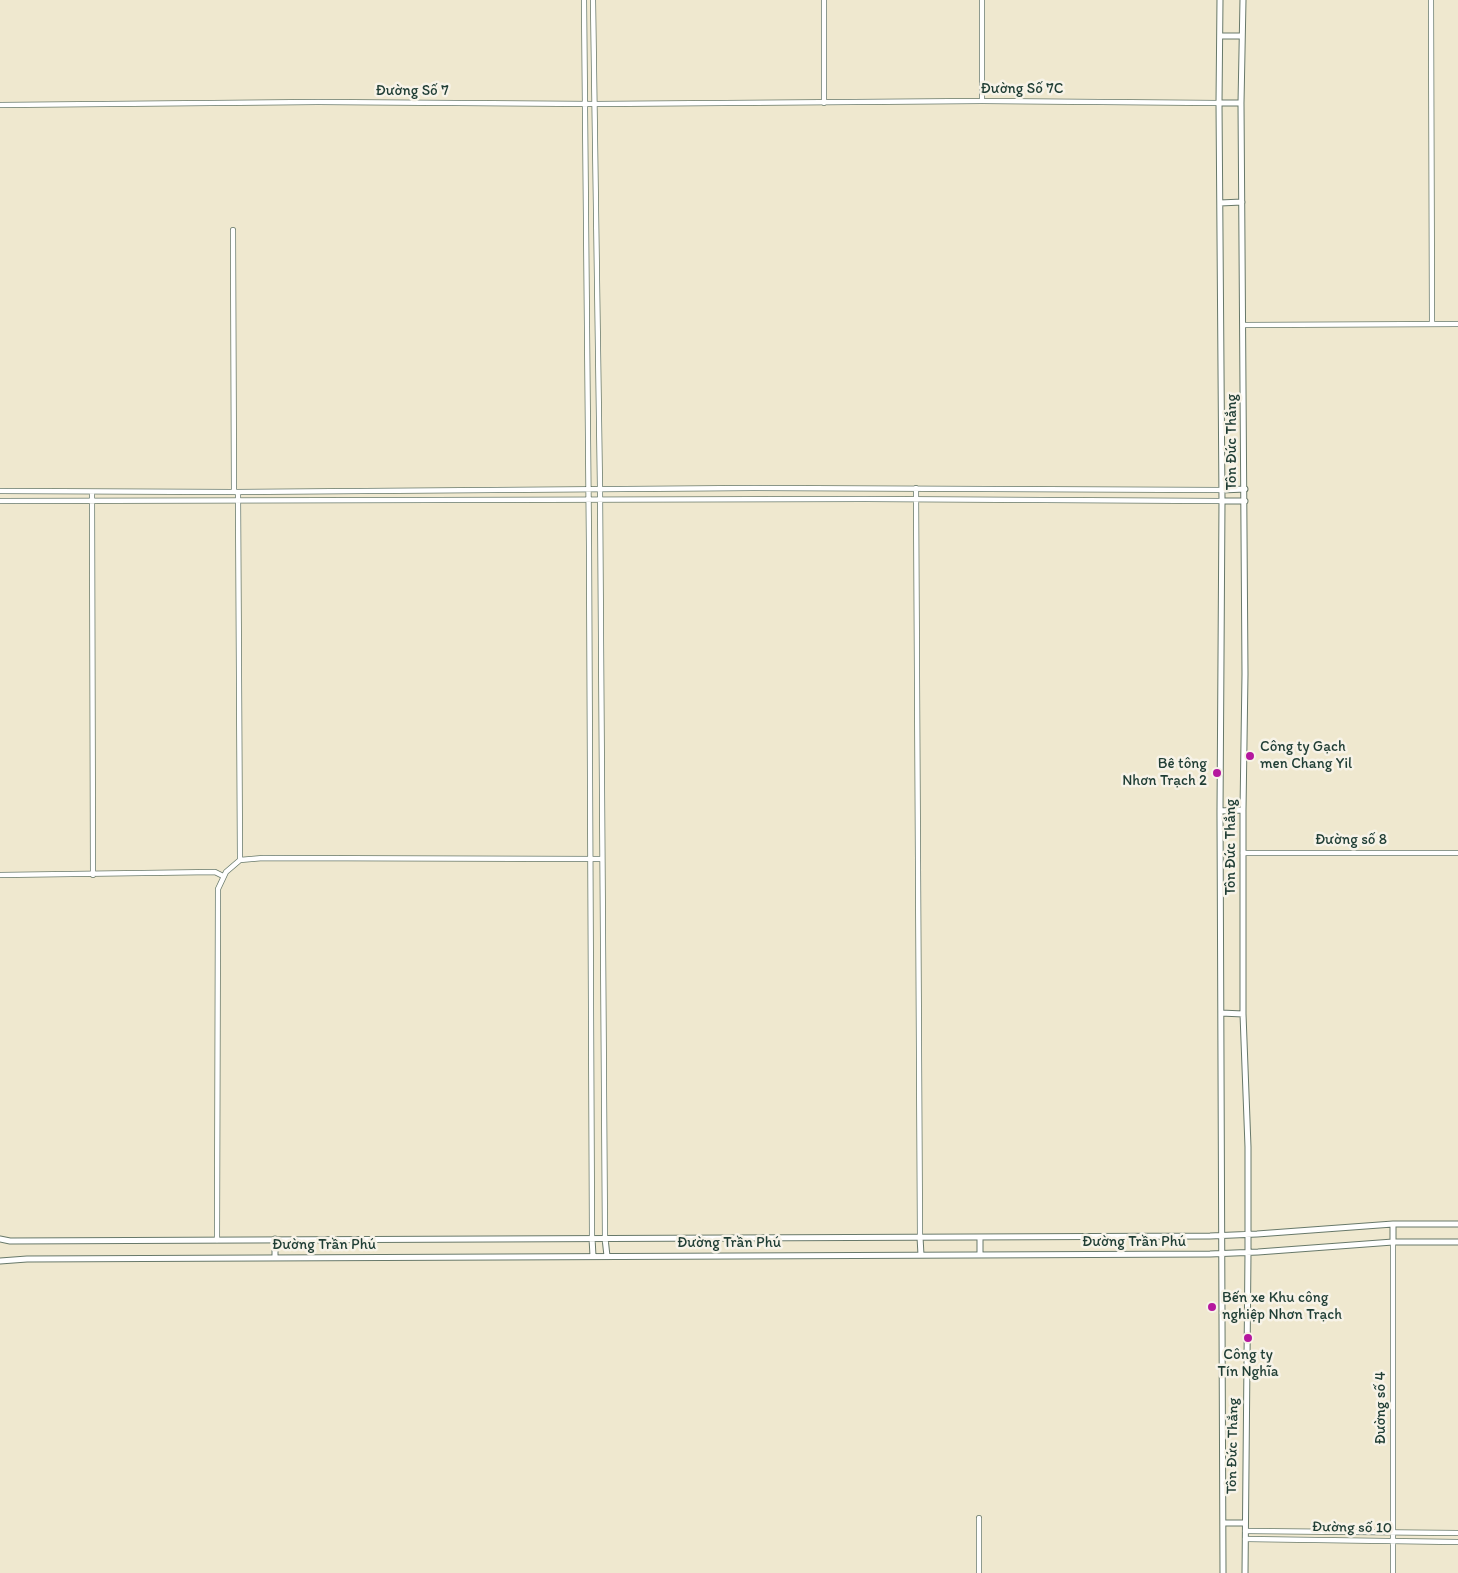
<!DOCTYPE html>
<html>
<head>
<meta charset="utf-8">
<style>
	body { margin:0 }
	canvas { display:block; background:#efe8cf }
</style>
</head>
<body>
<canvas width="1458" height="1573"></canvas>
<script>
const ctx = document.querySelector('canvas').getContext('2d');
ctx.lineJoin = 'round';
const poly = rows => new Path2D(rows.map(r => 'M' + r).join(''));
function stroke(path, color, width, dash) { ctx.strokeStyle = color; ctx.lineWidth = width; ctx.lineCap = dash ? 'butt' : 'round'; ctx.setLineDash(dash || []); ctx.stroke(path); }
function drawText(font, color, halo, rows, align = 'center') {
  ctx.font = font + ' Itim,sans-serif'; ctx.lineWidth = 5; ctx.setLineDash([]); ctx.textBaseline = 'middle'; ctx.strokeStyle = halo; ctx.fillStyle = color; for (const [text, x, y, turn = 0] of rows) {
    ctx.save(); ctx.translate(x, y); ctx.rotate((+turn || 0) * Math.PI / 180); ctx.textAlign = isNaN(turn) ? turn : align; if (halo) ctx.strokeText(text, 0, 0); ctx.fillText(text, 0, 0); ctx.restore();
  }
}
const minor = poly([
	[584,0,589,546,592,1238],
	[593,0,600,488,605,1238],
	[824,0,824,103],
	[982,0,982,101],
	[1431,0,1432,324],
	[0,105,318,102,595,104,982,101,1219,103],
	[233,230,234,492],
	[1244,325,1458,324],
	[916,488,920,1237],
	[0,491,234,492,754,488,1222,490],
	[238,492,240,860],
	[92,493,93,875],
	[0,501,865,499,1222,501],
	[1243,853,1458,853],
	[0,875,215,872,223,876],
	[217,1240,218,889,226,872,240,860,263,858,602,859],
	[1245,1531,1458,1533],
	[1245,1539,1458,1542],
	[979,1573,979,1518],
	[1393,1573,1393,1242]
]);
const major = poly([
	[1220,0,1219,103,1222,501,1220,811,1223,1573],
	[1243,0,1241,103,1245,674,1243,810,1243,1014,1248,1147,1248,1253,1245,1573],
	[1220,36,1242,36],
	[1219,103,1241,103],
	[1220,203,1242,202],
	[1222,490,1245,489],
	[1222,501,1245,501],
	[1220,811,1243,810],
	[1221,1013,1243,1014],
	[920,1237,921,1255],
	[980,1237,980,1255],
	[592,1238,593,1256],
	[605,1238,607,1256],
	[0,1239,10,1241,1210,1236,1257,1234,1393,1224,1458,1224],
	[1393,1242,1393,1224],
	[275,1257,275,1239],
	[0,1261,27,1259,1210,1254,1258,1252,1393,1242,1458,1242],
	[1223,1523,1245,1523]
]);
const markers = [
	[1250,756,5,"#b5179e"],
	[1217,773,5,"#b5179e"],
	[1212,1307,5,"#b5179e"],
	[1248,1338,5,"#b5179e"]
];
const streetNames = [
	["Đường Số 7C",1022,89],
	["Đường Số 7",412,91],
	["Tôn Đức Thắng",1232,442,-90],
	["Đường số 8",1351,840],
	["Tôn Đức Thắng",1231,847,-90],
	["Đường Trần Phú",1134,1242],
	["Đường Trần Phú",729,1243],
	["Đường Trần Phú",324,1245],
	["Đường số 4",1381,1408,-90],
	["Tôn Đức Thắng",1233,1446,-89],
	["Đường số 10",1352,1528,1]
];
const poiNames = [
	["Công ty Gạch",1260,747],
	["men Chang Yil",1260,764],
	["Bê tông",1207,764,"right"],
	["Nhơn Trạch 2",1207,781,"right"],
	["Bến xe Khu công",1222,1298],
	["nghiệp Nhơn Trạch",1222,1315],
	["Công ty",1248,1355,"center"],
	["Tín Nghĩa",1248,1372,"center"]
];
stroke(minor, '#68796a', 6);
stroke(major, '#68796a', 7);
stroke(minor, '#fff', 4.5);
stroke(major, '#fff', 5);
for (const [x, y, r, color] of markers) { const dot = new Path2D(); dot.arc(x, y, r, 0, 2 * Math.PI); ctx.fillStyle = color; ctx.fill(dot); stroke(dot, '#f7f3e8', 2); }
drawText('15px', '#1f3d34', '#f7f3e8', streetNames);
drawText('15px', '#1f3d34', '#f7f3e8', poiNames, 'left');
</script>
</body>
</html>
